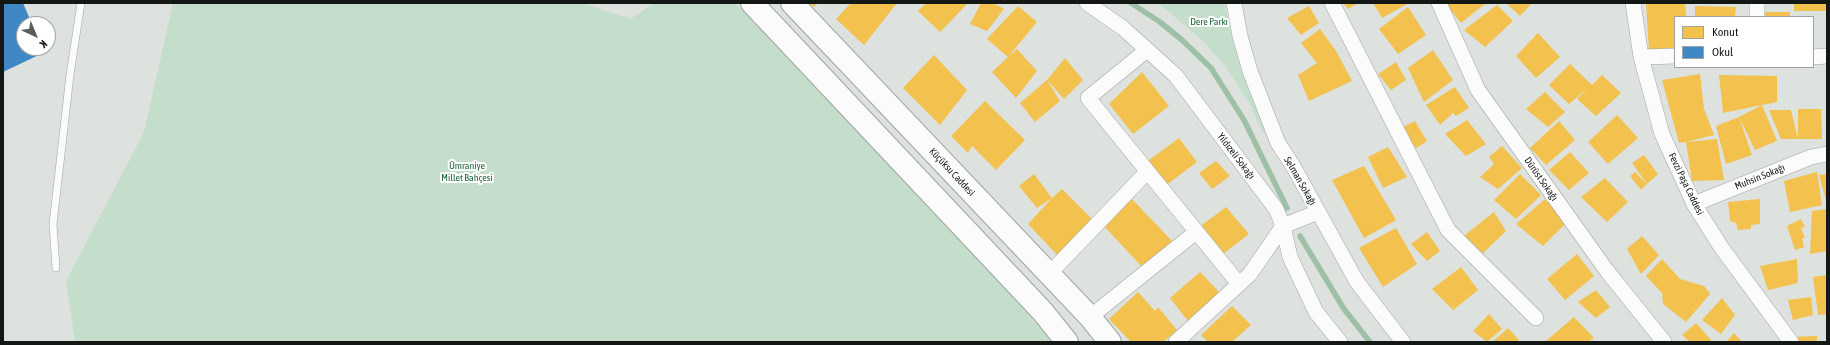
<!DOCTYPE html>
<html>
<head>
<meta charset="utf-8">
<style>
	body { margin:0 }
	#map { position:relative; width:1830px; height:345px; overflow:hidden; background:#dde2de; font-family:"Asap Condensed",sans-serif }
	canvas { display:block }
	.frame { position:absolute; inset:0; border:4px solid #141815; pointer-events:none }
	.legend { position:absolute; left:1674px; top:16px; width:140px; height:52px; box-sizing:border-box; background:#fff; border:1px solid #a1a3a1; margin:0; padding:5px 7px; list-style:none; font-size:12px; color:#141815 }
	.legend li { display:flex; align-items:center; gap:8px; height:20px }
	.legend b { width:20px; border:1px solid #a1a3a1 }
	.north { position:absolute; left:16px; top:16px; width:40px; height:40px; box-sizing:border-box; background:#fff; border:1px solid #a1a3a1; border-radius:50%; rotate:136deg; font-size:11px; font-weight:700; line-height:16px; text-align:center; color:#141815 }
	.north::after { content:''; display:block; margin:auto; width:14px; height:18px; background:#5a5f5b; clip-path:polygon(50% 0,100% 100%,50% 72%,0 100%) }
</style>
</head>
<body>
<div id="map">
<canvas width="1830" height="345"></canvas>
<div class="frame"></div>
<ul class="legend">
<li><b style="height:11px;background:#f2c14e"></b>Konut</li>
<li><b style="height:11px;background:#3f88c5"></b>Okul</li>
</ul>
<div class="north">K</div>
</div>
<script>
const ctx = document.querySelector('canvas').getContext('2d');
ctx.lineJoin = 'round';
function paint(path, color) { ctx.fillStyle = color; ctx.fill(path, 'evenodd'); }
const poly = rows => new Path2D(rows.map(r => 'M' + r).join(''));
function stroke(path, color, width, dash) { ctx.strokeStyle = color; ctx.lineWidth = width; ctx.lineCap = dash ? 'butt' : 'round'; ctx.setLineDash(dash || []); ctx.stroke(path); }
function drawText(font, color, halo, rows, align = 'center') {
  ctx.font = font + ' "Asap Condensed",sans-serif'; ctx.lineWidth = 4; ctx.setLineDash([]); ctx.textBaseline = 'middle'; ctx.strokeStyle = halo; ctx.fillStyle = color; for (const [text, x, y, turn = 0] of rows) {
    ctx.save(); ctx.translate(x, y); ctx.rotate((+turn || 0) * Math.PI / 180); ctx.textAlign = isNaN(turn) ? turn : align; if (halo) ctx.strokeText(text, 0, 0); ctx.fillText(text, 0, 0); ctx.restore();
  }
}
const green = poly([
	[173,3,582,3,631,19,653,3,735,3,1031,307,1061,342,75,342,66,281,144,132],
	[1158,3,1224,3,1231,34,1243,77,1267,131,1263,133,1249,103,1226,67,1203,41]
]);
const homes = poly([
	[809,3,818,3,814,7],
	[851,3,897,3,864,45,836,19],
	[926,3,968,3,940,32,918,11],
	[981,3,993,3,1004,9,987,31,970,24],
	[1343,3,1358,3,1348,9],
	[1373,3,1409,3,1382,18],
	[1445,3,1484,3,1485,4,1461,23],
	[1506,3,1532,3,1520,16],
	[1646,3,1685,3,1686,17,1675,17,1675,49,1649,51],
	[1794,3,1827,3,1827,11,1794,11],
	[1497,5,1513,21,1485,47,1464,30],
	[1018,6,1037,22,1008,57,1017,49,1037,71,1016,98,992,72,1008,57,987,39],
	[1309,6,1319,23,1301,35,1287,18],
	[1695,6,1736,7,1735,17,1695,17],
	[1408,7,1426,35,1398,54,1379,29],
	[1762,12,1790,12,1790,17,1762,17],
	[1320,29,1336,51,1352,81,1309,101,1298,75,1317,63,1301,43],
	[1538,33,1560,57,1536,78,1516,56],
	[1433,50,1453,80,1424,102,1408,68],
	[934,55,967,90,940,125,903,88],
	[1065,58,1083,80,1064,99,1047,80,1060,101,1035,122,1020,103,1047,80],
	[1396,62,1406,80,1391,90,1378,74],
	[1570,64,1592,85,1602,75,1621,93,1596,116,1577,99,1588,88,1569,104,1549,85],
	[1142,72,1169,106,1133,134,1109,104],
	[1700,74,1704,109,1714,135,1686,142,1717,139,1724,180,1692,181,1686,142,1679,143,1662,80],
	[1719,75,1777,76,1777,102,1762,105,1777,141,1755,150,1739,117,1762,105,1723,113],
	[1455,87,1469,108,1456,116,1453,113,1440,125,1426,105],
	[1545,92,1565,112,1548,127,1526,109],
	[985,101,1025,140,996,170,972,146,968,153,951,136],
	[1798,109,1821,109,1822,139,1798,139],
	[1769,110,1791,110,1798,139,1781,139],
	[1617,115,1638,138,1608,164,1588,142],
	[1739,117,1752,155,1726,164,1716,126],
	[1467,120,1486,144,1466,156,1445,134],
	[1415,121,1427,141,1416,148,1401,128],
	[1559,121,1575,140,1546,165,1530,148],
	[1179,138,1197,162,1165,186,1145,163],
	[1502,146,1522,168,1498,189,1480,177,1494,164,1489,157],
	[1388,147,1407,177,1383,188,1368,157],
	[1570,152,1589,173,1569,190,1549,170],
	[1644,155,1658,174,1647,184,1632,163],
	[1216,161,1230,176,1212,189,1199,173],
	[1364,166,1396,220,1364,238,1332,180],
	[1635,172,1647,184,1641,190,1630,176],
	[1817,172,1822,205,1790,212,1784,181],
	[1034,174,1052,198,1062,189,1094,221,1059,257,1028,224,1052,198,1037,208,1019,186],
	[1520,174,1541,195,1516,219,1494,200],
	[1827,174,1827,204,1819,175],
	[1605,178,1628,202,1607,222,1581,197],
	[1131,198,1172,241,1143,268,1103,225],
	[1545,199,1567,222,1543,246,1516,224],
	[1760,199,1760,224,1751,225,1751,229,1738,230,1736,223,1730,221,1728,202],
	[1226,207,1249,234,1219,257,1198,228],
	[1827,209,1827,251,1810,254,1812,211],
	[1494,212,1506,231,1480,256,1461,238],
	[1801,219,1805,227,1801,228,1805,238,1802,238,1804,247,1795,250,1787,226],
	[1396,228,1417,264,1383,287,1359,248],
	[1427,232,1440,251,1427,261,1411,244],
	[1642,236,1659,255,1641,274,1627,249],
	[1577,254,1594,276,1565,300,1547,279],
	[1662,259,1680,279,1704,286,1710,294,1686,322,1663,304,1662,293,1646,276],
	[1797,259,1798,283,1768,290,1760,266],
	[1461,267,1478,290,1453,310,1432,289],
	[1200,272,1220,293,1188,321,1170,298],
	[1827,275,1827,314,1818,315,1813,277],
	[1596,290,1610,307,1596,318,1578,302],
	[1138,292,1155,311,1158,307,1177,330,1163,342,1131,342,1109,319],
	[1811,297,1813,315,1793,320,1788,300],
	[1722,298,1735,315,1721,334,1702,320],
	[1232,306,1251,325,1232,342,1208,342,1201,335],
	[1489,314,1502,329,1487,342,1473,331],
	[1574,317,1594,338,1588,342,1546,341],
	[1696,323,1712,341,1711,342,1690,342,1682,335],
	[1508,328,1519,340,1516,342,1492,342],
	[1734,333,1742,342,1726,342],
	[1817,336,1817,342,1793,342,1787,337]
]);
const schools = poly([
	[3,3,23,3,32,24,24,24,24,48,43,48,45,52,3,72]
]);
const stream = poly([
	[1131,3,1160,22,1182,40,1211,68,1244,120,1287,208],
	[1300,236,1344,309,1370,342]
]);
const lane = poly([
	[56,268,53,224,70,75,81,3]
]);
const street = poly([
	[1087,3,1123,28,1176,76,1276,209,1283,226,1290,257,1316,312,1340,342],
	[1234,3,1240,36,1250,71,1278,143,1293,166,1357,282,1403,342],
	[1332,3,1448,230,1536,318],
	[1439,3,1478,90,1607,271,1664,342],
	[1633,3,1641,57,1662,134,1694,204,1721,247,1791,342],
	[1757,3,1757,17],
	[1147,50,1088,98,1239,284],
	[1641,57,1675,56],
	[1813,57,1827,56],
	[1694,204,1811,157,1827,154],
	[1049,274,1147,172],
	[1090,317,1196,232],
	[1176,342,1250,274,1283,226,1318,212]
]);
const primary = poly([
	[752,3,1043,312,1067,342],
	[792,3,1090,317,1110,342]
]);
const parkNames = [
	["Dere Parkı",1209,22],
	["Ümraniye",467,166],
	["Millet Bahçesi",467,178]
];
const streetNames = [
	["Yıldızeli Sokağı",1236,156,53],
	["Küçüksu Caddesi",952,172,47],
	["Muhsin Sokağı",1760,177,-22],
	["Dürüst Sokağı",1541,179,55],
	["Selman Sokağı",1300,181,60],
	["Fevzi Paşa Caddesi",1686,184,64]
];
paint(green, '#c5decb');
paint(homes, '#f2c14e');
paint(schools, '#3f88c5');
stroke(stream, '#9ec0a6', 5.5);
stroke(lane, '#a0a4a1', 8);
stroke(street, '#a0a4a1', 16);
stroke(primary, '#a0a4a1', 24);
stroke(lane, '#fafbfa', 7);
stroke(street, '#fafbfa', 15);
stroke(primary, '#fafbfa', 22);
drawText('10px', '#1f6639', '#fff', parkNames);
drawText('10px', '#141815', '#fff', streetNames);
</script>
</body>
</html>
